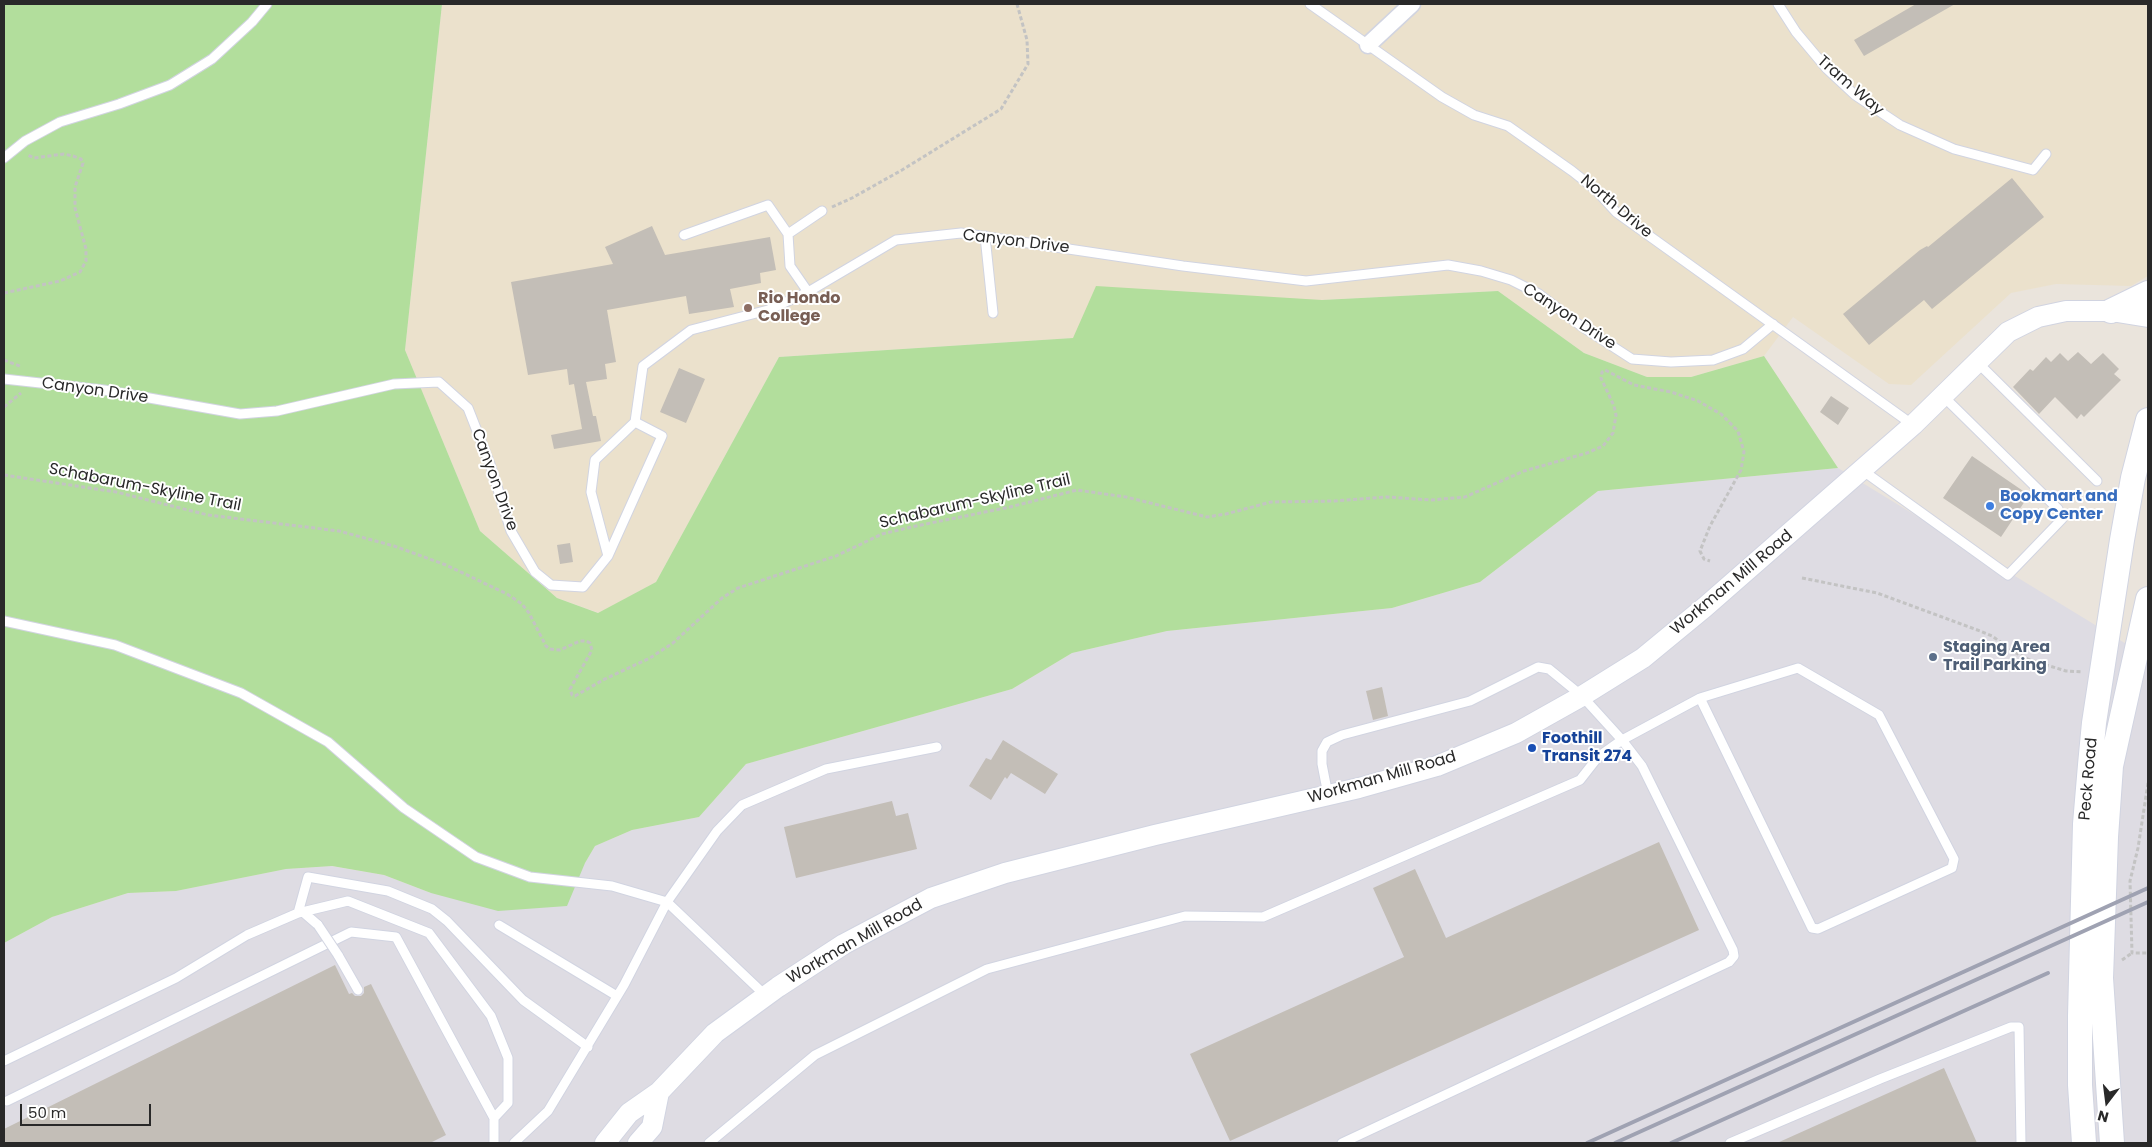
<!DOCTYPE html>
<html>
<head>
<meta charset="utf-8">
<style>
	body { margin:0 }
	#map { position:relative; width:2152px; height:1147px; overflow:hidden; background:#eae4dc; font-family:Poppins,sans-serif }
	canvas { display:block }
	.frame { position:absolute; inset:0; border:5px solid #292929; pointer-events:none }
	.north { position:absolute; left:2082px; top:1077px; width:50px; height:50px; -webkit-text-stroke:4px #fff; paint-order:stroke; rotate:195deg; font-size:14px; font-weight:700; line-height:20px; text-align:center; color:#292929 }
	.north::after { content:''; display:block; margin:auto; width:18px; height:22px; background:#292929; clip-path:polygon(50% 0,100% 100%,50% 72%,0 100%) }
	.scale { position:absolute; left:20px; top:1104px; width:131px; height:22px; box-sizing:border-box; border:2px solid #292929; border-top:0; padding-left:6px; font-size:15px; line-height:18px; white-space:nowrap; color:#292929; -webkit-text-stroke:4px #fff; paint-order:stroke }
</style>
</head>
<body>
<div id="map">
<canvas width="2152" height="1147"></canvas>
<div class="frame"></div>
<div class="north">N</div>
<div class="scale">50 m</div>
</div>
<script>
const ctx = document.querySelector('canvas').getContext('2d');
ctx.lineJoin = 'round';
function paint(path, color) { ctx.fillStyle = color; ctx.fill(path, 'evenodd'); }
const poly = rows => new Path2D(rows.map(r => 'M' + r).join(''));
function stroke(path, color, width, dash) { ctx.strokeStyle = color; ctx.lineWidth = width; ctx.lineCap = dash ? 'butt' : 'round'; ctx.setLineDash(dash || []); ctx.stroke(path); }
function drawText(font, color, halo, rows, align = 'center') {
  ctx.font = font + ' Poppins,sans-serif'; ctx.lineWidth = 4; ctx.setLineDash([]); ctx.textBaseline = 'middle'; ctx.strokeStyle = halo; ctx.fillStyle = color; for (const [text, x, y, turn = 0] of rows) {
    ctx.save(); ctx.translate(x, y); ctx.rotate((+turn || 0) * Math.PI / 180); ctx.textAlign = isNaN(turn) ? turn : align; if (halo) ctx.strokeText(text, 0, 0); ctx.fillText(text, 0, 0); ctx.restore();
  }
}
const industrial = poly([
	[1838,468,2146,656,2148,650,2148,1143,4,1143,4,943,52,917,128,893,176,891,286,869,331,866,384,875,431,893,585,863,595,846,632,830,699,817,746,764,1012,689,1072,653,1167,631,1392,608,1480,582,1598,491]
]);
const education = poly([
	[442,4,2148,4,2148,276,2131,286,2056,284,2011,293,1911,385,1889,384,1793,317,1764,356,1691,377,1647,377,1584,353,1498,291,1322,300,1073,338,779,357,656,582,599,613,557,598,480,531,405,350]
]);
const green = poly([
	[4,4,442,4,405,350,480,531,557,598,598,613,656,582,779,357,1073,338,1096,286,1322,300,1498,291,1584,353,1647,377,1691,377,1764,356,1838,468,1598,491,1480,582,1392,608,1167,631,1072,653,1012,689,746,764,699,817,632,830,595,846,585,863,567,906,498,911,431,893,384,875,332,866,286,869,176,891,128,893,52,917,4,943]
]);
const building = poly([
	[1916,4,1955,4,1864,56,1854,40],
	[2012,178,2044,217,1932,309,1924,300,1869,345,1843,314,1920,250,1927,246,1928,247],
	[652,226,665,255,770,237,776,270,760,273,761,283,730,289,734,307,689,314,686,296,607,310,616,362,605,364,607,379,586,382,593,416,596,416,601,441,554,449,551,435,582,429,574,384,569,385,567,369,528,375,511,282,613,264,605,247],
	[2078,352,2091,364,2103,353,2119,369,2114,374,2121,380,2084,417,2081,414,2077,419,2055,397,2039,414,2013,387,2030,369,2033,371,2046,357,2051,362,2060,353,2068,361],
	[679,368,705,379,686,423,660,412],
	[1831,396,1849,408,1838,425,1820,412],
	[1972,456,2029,495,2001,537,1943,498],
	[570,543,573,562,560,564,557,545],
	[1382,687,1388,716,1373,720,1366,691],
	[1003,740,1058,774,1045,794,1011,773,1007,779,1005,777,991,800,969,786,986,758,991,760],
	[892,801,896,816,908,813,917,849,796,878,784,827],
	[1659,842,1699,930,1230,1141,1190,1054,1404,957,1373,888,1415,869,1446,938],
	[335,965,349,994,352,993,355,996,361,996,364,993,364,987,371,984,446,1135,430,1143,4,1143,4,1129],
	[1944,1068,1977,1143,1777,1143]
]);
const path = poly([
	[832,207,852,198,902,170,1001,109,1028,64,1027,40,1017,4],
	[4,293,60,281,80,272,86,261,86,249,75,208,75,187,83,163,81,159,73,156,64,154,34,158,28,155],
	[4,360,22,367],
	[4,407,21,393],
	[4,475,116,492,208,515,339,531,394,546,446,565,507,594,522,604,529,613,546,646,550,649,560,650,580,641,586,641,590,643,592,650,570,689,572,695,575,696,603,680,650,658,673,643,722,598,738,588,836,556,882,534,916,526,1010,507,1077,490,1126,497,1207,517,1226,514,1271,502,1335,501,1387,497,1431,500,1465,497,1524,471,1587,453,1603,446,1613,433,1616,415,1614,406,1601,378,1602,372,1605,370,1634,385,1671,392,1698,401,1721,414,1738,431,1744,452,1741,470,1710,526,1700,551,1704,559,1710,561],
	[1802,578,1877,593,1980,631,1992,636,2016,653,2030,660,2066,671,2083,672],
	[2148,783,2138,848,2130,881,2132,953,2148,953],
	[2122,960,2132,953]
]);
const service = poly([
	[1310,4,1442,97,1474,115,1508,126,1572,171,1596,190,1616,212,1913,425],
	[1778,4,1796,32,1827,69,1855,95,1900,125,1954,149,2033,170,2046,154],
	[4,158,25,141,60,122,119,104,170,85,212,59,252,22,267,4],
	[684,235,768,205,788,234],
	[985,236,993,313],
	[808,292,790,266,788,234,822,211],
	[1977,362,2097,481],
	[4,379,104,390,240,414,277,411,394,384,439,382,468,408,490,464,511,531,535,572,551,585,583,587,608,556,662,436,635,422],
	[1862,470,2008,575,2062,519,2058,509,1943,396],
	[608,556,591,492,595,460,635,422,643,366,691,330,768,310,808,292,896,240,961,233,1183,266,1306,281,1448,265,1481,271,1511,280,1539,294,1581,326,1632,359,1671,362,1713,360,1743,349,1773,324],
	[4,621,115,645,241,693,328,742,404,808,476,857,530,877,612,886,667,902,766,996],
	[1328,795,1322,764,1322,751,1327,742,1342,735,1470,701,1538,667,1549,669,1582,696,1622,740,1642,766,1733,950,1734,956,1729,962,1342,1143],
	[303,912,318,925],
	[298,913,348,901,429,933,491,1016,508,1058,508,1103,494,1118],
	[499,925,617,996],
	[338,955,358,990],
	[4,1061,176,978,247,935,298,913,308,877,388,891,432,909,447,921,523,1000,588,1047],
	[7,1101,351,932,396,937,494,1118,494,1143],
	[514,1143,548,1111,624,985,667,902,717,831,742,805,826,769,937,747],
	[709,1143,815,1055,987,969,1185,916,1263,917,1580,780,1598,757,1622,740,1700,698,1798,668,1879,715,1954,859,1952,868,1818,929,1812,928,1700,698],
	[1730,1143,1880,1079,2011,1027,2019,1027,2021,1143]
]);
const minor = poly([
	[1368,45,1412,4]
]);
const tertiary = poly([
	[605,1143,629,1113,659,1092,715,1033,778,987,844,944,931,898,1005,873,1155,835,1359,788,1437,766,1516,733,1582,696,1643,658,1705,607,1913,425,2008,332,2038,317,2066,311,2111,311,2148,317],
	[638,1143,652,1127,659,1092]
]);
const secondary = poly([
	[2111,311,2148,293],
	[2084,1143,2080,1085,2080,1016,2085,824,2090,765,2094,723,2122,540,2133,478,2148,420],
	[2112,1143,2101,978,2106,837,2111,766,2148,599]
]);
const rail = poly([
	[1587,1143,2148,888],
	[1615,1143,2148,902],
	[1671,1143,2048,973]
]);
const serviceBridge = poly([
	[318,925,338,955]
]);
const markers = [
	[748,308,5,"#8d6e63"],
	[1990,506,5,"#3f7fe0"],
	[1933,657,5,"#5c6f8a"],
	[1532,748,5,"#1a4fb4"]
];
const streetNames = [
	["Tram Way",1850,86,41],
	["North Drive",1616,207,40],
	["Canyon Drive",1016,242,7],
	["Canyon Drive",1569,317,33],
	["Canyon Drive",95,391,8],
	["Canyon Drive",494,480,70],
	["Schabarum-Skyline Trail",145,488,11],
	["Schabarum-Skyline Trail",975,502,-13],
	["Workman Mill Road",1732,583,-40],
	["Workman Mill Road",1382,778,-16],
	["Peck Road",2089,779,-85],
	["Workman Mill Road",855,942,-30]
];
const educationNames = [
	["Rio Hondo",758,299],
	["College",758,317]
];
const shopNames = [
	["Bookmart and",2000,497],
	["Copy Center",2000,515]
];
const serviceNames = [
	["Staging Area",1943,648],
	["Trail Parking",1943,666]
];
const transitNames = [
	["Foothill",1542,739],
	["Transit 274",1542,757]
];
paint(industrial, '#dedce3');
paint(education, '#ebe1cc');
paint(green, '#b2de9c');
paint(building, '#c3beb7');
stroke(service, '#d1d4e1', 11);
stroke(minor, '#d1d4e1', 19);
stroke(tertiary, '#d1d4e1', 22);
stroke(secondary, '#d1d4e1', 26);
stroke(path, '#c3c3c3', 3, [4, 2.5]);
stroke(service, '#fff', 9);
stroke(minor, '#fff', 16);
stroke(tertiary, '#fff', 20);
stroke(secondary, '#fff', 24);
stroke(rail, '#9fa2b2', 4);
stroke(serviceBridge, '#d1d4e1', 11, []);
stroke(serviceBridge, '#fff', 9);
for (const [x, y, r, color] of markers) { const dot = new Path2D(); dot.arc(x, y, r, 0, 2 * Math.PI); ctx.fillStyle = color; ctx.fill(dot); stroke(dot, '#fff', 2); }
drawText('16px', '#292929', '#fff', streetNames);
drawText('bold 16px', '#785e54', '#fff', educationNames, 'left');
drawText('bold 16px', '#366cbe', '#fff', shopNames, 'left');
drawText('bold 16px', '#4e5e75', '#fff', serviceNames, 'left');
drawText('bold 16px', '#164399', '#fff', transitNames, 'left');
</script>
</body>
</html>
